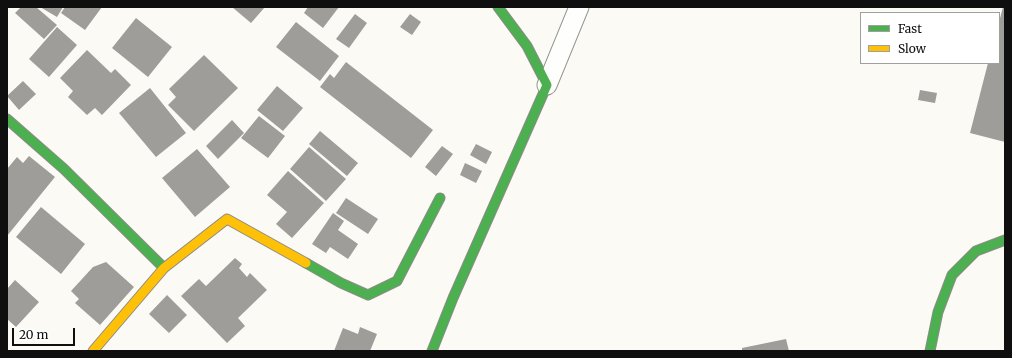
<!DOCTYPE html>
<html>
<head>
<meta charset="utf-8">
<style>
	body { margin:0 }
	#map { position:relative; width:1012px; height:358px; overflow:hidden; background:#fbfaf4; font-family:Merriweather,serif }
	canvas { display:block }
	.frame { position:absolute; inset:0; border:8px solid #0f0f0f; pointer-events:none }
	.legend { position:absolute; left:860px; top:12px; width:140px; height:52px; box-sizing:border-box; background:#fff; border:1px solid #9f9f9f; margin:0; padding:5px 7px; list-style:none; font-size:12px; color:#0f0f0f }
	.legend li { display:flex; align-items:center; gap:8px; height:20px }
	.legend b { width:20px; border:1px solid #9f9f9f }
	.scale { position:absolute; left:12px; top:328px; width:63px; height:18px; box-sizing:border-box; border:2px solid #0f0f0f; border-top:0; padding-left:5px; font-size:12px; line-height:14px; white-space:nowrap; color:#0f0f0f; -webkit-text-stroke:3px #fff; paint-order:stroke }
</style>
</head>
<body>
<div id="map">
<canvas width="1012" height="358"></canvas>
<div class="frame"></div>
<ul class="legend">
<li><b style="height:5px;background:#4caf50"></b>Fast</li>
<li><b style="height:5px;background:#ffc107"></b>Slow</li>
</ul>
<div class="scale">20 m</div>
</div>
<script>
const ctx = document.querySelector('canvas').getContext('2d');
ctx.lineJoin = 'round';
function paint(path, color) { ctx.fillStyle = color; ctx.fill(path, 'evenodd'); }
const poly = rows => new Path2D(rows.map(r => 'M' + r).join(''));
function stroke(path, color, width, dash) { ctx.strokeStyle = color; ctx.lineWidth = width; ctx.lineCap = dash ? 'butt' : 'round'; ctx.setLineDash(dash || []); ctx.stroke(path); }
const building = poly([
	[21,7,36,7,57,25,44,39,15,13],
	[40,7,63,7,57,17],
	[65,7,102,7,85,30,61,13],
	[232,7,265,7,251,23],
	[308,7,339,7,323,28,304,13],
	[1003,7,1005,7,1005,142,970,133,988,63,999,63,999,22],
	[355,14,367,23,349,48,336,39],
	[410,14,421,22,412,35,400,27],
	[136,18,172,47,148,77,112,48],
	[296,22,339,56,320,81,276,47],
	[57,27,77,45,49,77,29,59],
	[87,50,111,73,115,69,131,85,102,115,95,108,87,115,68,97,73,91,60,78],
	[204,55,238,88,194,131,168,105,176,97,169,89],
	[346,62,433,130,411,158,320,87,330,74,334,78],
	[23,81,36,94,19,110,7,96],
	[277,86,303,108,283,131,257,110],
	[150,88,186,133,156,157,119,113],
	[920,90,937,93,935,103,918,100],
	[259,116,285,136,268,158,241,138],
	[232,120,244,133,218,159,206,146],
	[320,131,358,163,347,176,309,144],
	[476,144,492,152,486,164,470,155],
	[442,146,453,154,436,176,425,167],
	[309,147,346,179,326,201,290,169],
	[197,149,230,187,195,217,162,178],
	[29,156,55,177,7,236,7,169,17,157,23,163],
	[465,163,482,171,476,183,460,175],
	[288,171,324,203,292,238,276,224,287,212,267,195],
	[346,198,378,219,368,234,336,213],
	[41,207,85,244,61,274,16,237],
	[333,213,344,221,338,230,358,244,348,259,330,247,326,253,312,244],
	[235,258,242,264,239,268,247,277,250,273,267,290,238,318,245,326,227,343,181,296,199,279,206,286],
	[106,262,134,287,100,325,75,303,79,299,71,291,93,267],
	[15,280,39,302,16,327,7,319,7,289],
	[167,295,187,315,169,333,149,314],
	[360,327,377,334,370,351,334,351,343,328,358,334],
	[786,339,789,351,742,351,742,348]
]);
const street = poly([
	[547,85,579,7]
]);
const fast = poly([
	[7,119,64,169,164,268],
	[306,263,341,283,368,295,397,281,440,198],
	[432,351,453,298,547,85,527,46,498,7],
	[930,351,938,312,952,275,976,251,1005,240]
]);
const slow = poly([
	[93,351,164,268,227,219,306,263]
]);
paint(building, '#9f9d9a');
stroke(street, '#959592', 21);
stroke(fast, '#8c8b89', 11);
stroke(slow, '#8c8b89', 11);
stroke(street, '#fefefd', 19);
stroke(fast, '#4caf50', 9);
stroke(slow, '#ffc107', 9);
</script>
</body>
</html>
